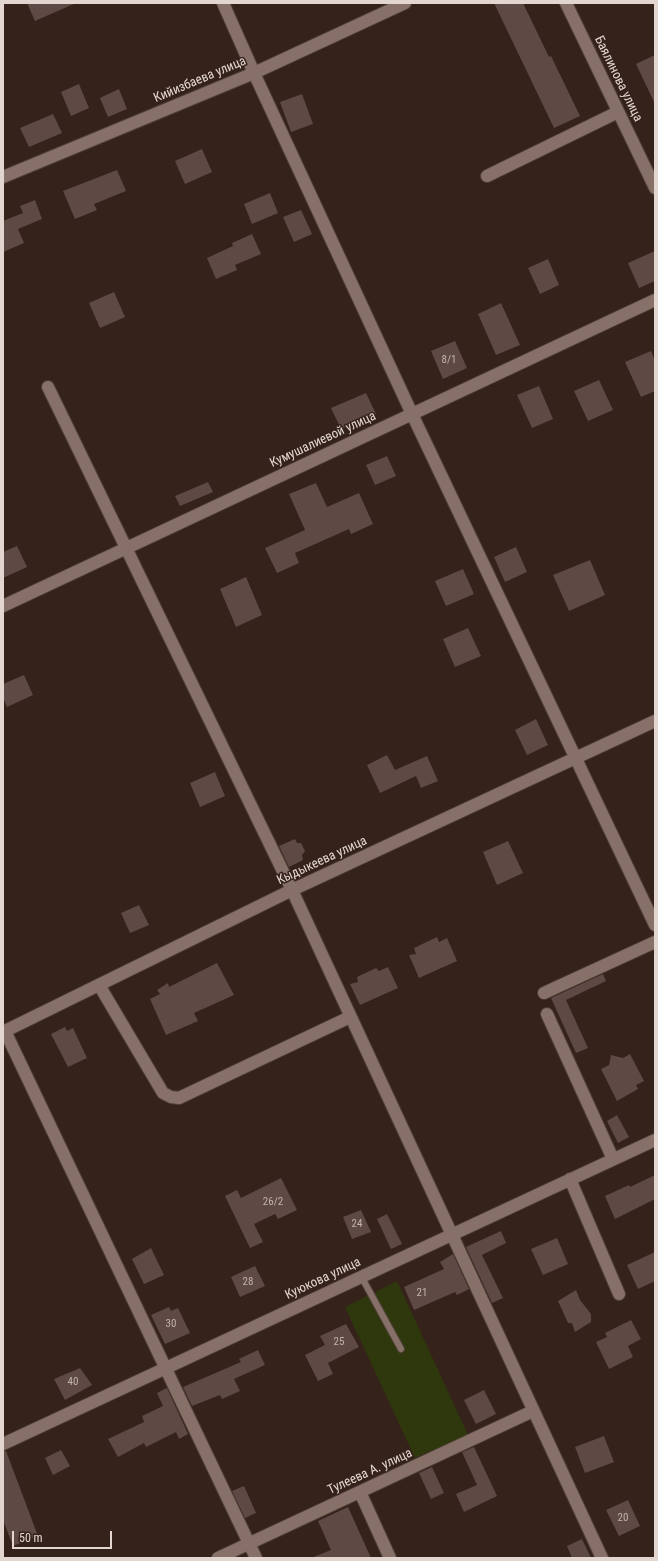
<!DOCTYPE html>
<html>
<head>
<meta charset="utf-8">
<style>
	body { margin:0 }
	#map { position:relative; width:658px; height:1561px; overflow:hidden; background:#35221b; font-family:"Roboto Condensed",sans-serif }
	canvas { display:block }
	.frame { position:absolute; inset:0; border:4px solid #e3d6d1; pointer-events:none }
	.scale { position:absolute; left:12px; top:1531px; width:100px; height:18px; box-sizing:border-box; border:2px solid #e3d6d1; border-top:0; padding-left:5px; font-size:12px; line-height:14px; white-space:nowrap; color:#e3d6d1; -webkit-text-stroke:3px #35221b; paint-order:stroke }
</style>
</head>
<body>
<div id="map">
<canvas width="658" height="1561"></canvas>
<div class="frame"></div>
<div class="scale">50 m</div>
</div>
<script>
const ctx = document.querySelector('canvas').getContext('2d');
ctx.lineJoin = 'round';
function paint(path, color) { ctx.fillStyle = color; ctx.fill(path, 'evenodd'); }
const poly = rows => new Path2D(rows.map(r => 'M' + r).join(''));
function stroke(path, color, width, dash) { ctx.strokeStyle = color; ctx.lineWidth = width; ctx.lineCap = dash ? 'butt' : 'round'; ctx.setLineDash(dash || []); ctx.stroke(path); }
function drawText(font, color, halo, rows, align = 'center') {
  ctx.font = font + ' "Roboto Condensed",sans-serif'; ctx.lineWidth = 3; ctx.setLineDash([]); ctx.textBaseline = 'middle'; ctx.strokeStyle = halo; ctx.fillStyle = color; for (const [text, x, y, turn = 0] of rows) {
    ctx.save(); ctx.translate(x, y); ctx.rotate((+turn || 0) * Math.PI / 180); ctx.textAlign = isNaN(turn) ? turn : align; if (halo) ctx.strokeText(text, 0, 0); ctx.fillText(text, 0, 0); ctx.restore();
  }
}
const green = poly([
	[397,1281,468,1435,415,1458,345,1307]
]);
const building = poly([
	[27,3,76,3,35,21],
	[494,3,523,3,549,57,551,56,580,116,554,128],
	[655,55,655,104,636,64],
	[79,84,89,108,71,116,61,92],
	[119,89,127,109,108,117,100,98],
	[302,94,313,124,291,132,280,102],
	[53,114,62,133,29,147,20,128],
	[202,149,212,172,185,184,175,161],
	[117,170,126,191,94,204,97,210,75,219,63,191],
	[270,193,278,213,252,224,244,204],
	[35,200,42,219,18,229,24,243,3,252,3,221,23,213,20,206],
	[301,210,312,234,294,242,283,217],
	[252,234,261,254,235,265,237,270,216,279,207,258,233,246,232,243],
	[655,251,655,281,639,288,628,263],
	[548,259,559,285,540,294,528,268],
	[114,292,125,317,100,328,89,303],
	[501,303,520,345,496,355,478,314],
	[455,341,467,368,443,379,431,351],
	[651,351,655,361,655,391,641,397,625,362],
	[599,380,613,410,588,421,574,391],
	[539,386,553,419,532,428,517,395],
	[366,393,376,414,341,429,331,408],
	[387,456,396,476,375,485,366,465],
	[208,482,213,492,180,506,175,496],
	[316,483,327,507,359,493,373,524,351,534,349,529,295,553,299,563,277,573,265,548,305,530,289,494],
	[17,546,27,567,3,578,3,552],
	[516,547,527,572,505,582,494,557],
	[590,560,605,595,569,611,553,575],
	[463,569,474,594,446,606,435,581],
	[246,577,262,615,236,627,220,589],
	[468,628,481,656,455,667,443,639],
	[24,675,33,695,7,707,3,698,3,684],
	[536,719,548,745,527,755,515,730],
	[387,755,395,770,427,756,438,781,421,788,416,776,380,793,367,765],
	[215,772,225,796,200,807,190,783],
	[295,839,297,843,301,843,305,851,302,855,303,860,289,867,279,846],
	[508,841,523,873,497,885,483,852],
	[139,905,149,925,130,933,121,913],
	[437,937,439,942,447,938,457,961,419,978,409,955,416,954,414,948],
	[217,963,234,995,194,1013,198,1021,166,1035,150,999,160,994,157,990,168,983,169,987],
	[388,967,398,988,360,1005,350,984,358,982,357,977,376,968,379,971],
	[603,974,606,981,566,1000,588,1048,576,1053,551,998],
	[65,1027,67,1031,73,1028,87,1058,68,1067,51,1034],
	[630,1054,644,1081,636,1085,638,1089,617,1101,601,1069,609,1065,611,1055,623,1058],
	[617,1115,629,1137,618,1143,607,1121],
	[655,1175,655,1199,615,1219,605,1196,629,1185,630,1187],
	[281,1178,297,1210,278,1219,275,1214,254,1224,263,1242,250,1248,225,1196,237,1190,241,1198],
	[361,1210,371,1232,352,1239,343,1217],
	[387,1214,402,1244,391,1249,377,1219],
	[501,1231,506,1243,482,1255,503,1298,492,1303,466,1247],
	[557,1238,568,1264,543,1275,531,1249],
	[151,1248,164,1275,144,1284,132,1259],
	[655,1252,655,1281,638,1289,627,1265],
	[453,1254,469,1289,457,1295,455,1292,414,1310,404,1287,444,1269,440,1262],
	[255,1266,265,1286,240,1297,231,1277],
	[576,1290,580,1300,591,1314,591,1322,575,1332,572,1323,568,1323,558,1301],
	[169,1307,171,1311,178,1308,190,1333,165,1344,151,1315],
	[631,1320,641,1339,628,1346,633,1357,609,1369,596,1342,607,1337,605,1333],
	[346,1324,359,1347,328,1363,333,1374,318,1381,305,1355,325,1345,320,1336],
	[258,1350,265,1365,234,1379,240,1391,222,1399,220,1395,192,1406,183,1387,241,1362,239,1359],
	[80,1368,92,1385,65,1400,54,1379],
	[167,1388,188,1434,179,1439,176,1432,146,1447,144,1443,118,1457,108,1439,144,1422,142,1416,163,1406,157,1393],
	[484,1390,496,1414,476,1424,464,1400],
	[604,1436,614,1462,585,1473,575,1447],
	[474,1447,497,1496,464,1512,456,1494,477,1485,462,1452],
	[61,1450,70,1466,53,1475,45,1458],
	[3,1451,6,1451,38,1536,13,1546,3,1520],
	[432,1467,444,1493,431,1499,419,1473],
	[244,1486,256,1513,245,1518,232,1491],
	[628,1500,640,1526,619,1536,606,1510],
	[348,1507,371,1558,311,1558,331,1550,318,1521],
	[582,1539,591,1558,572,1558,567,1546]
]);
const lane = poly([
	[361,1276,401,1349]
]);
const street = poly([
	[223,3,254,73,412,414,655,925],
	[566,3,655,188],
	[487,176,618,112],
	[3,177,254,73,405,3],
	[48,387,292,890,602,1558],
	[3,606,655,300],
	[99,985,163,1093,171,1097,179,1098,350,1017],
	[544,993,655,942],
	[547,1014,613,1159],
	[5,1031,256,1558],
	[3,1032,292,890,655,721],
	[570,1179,619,1294],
	[3,1444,655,1140],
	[360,1492,390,1558],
	[218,1558,533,1411]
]);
const numberNames = [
	["8/1",449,360],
	["26/2",273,1202],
	["24",357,1224],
	["28",248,1282],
	["21",422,1293],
	["30",171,1324],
	["25",339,1342],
	["40",73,1382],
	["20",623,1518]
];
const streetNames = [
	["Баялинова улица",618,79,64],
	["Кийизбаева улица",200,80,-23],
	["Кумушалиевой улица",323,440,-25],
	["Кыдыкеева улица",322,861,-25],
	["Куюкова улица",323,1279,-25],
	["Тулеева А. улица",370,1472,-25]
];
paint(green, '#2f380c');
paint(building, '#5f4944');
stroke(lane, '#50403a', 8);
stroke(street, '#50403a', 14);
stroke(lane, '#877067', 6);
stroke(street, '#877067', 12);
drawText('11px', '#c2b3ae', null, numberNames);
drawText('13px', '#e3d6d1', '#35221b', streetNames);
</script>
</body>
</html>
